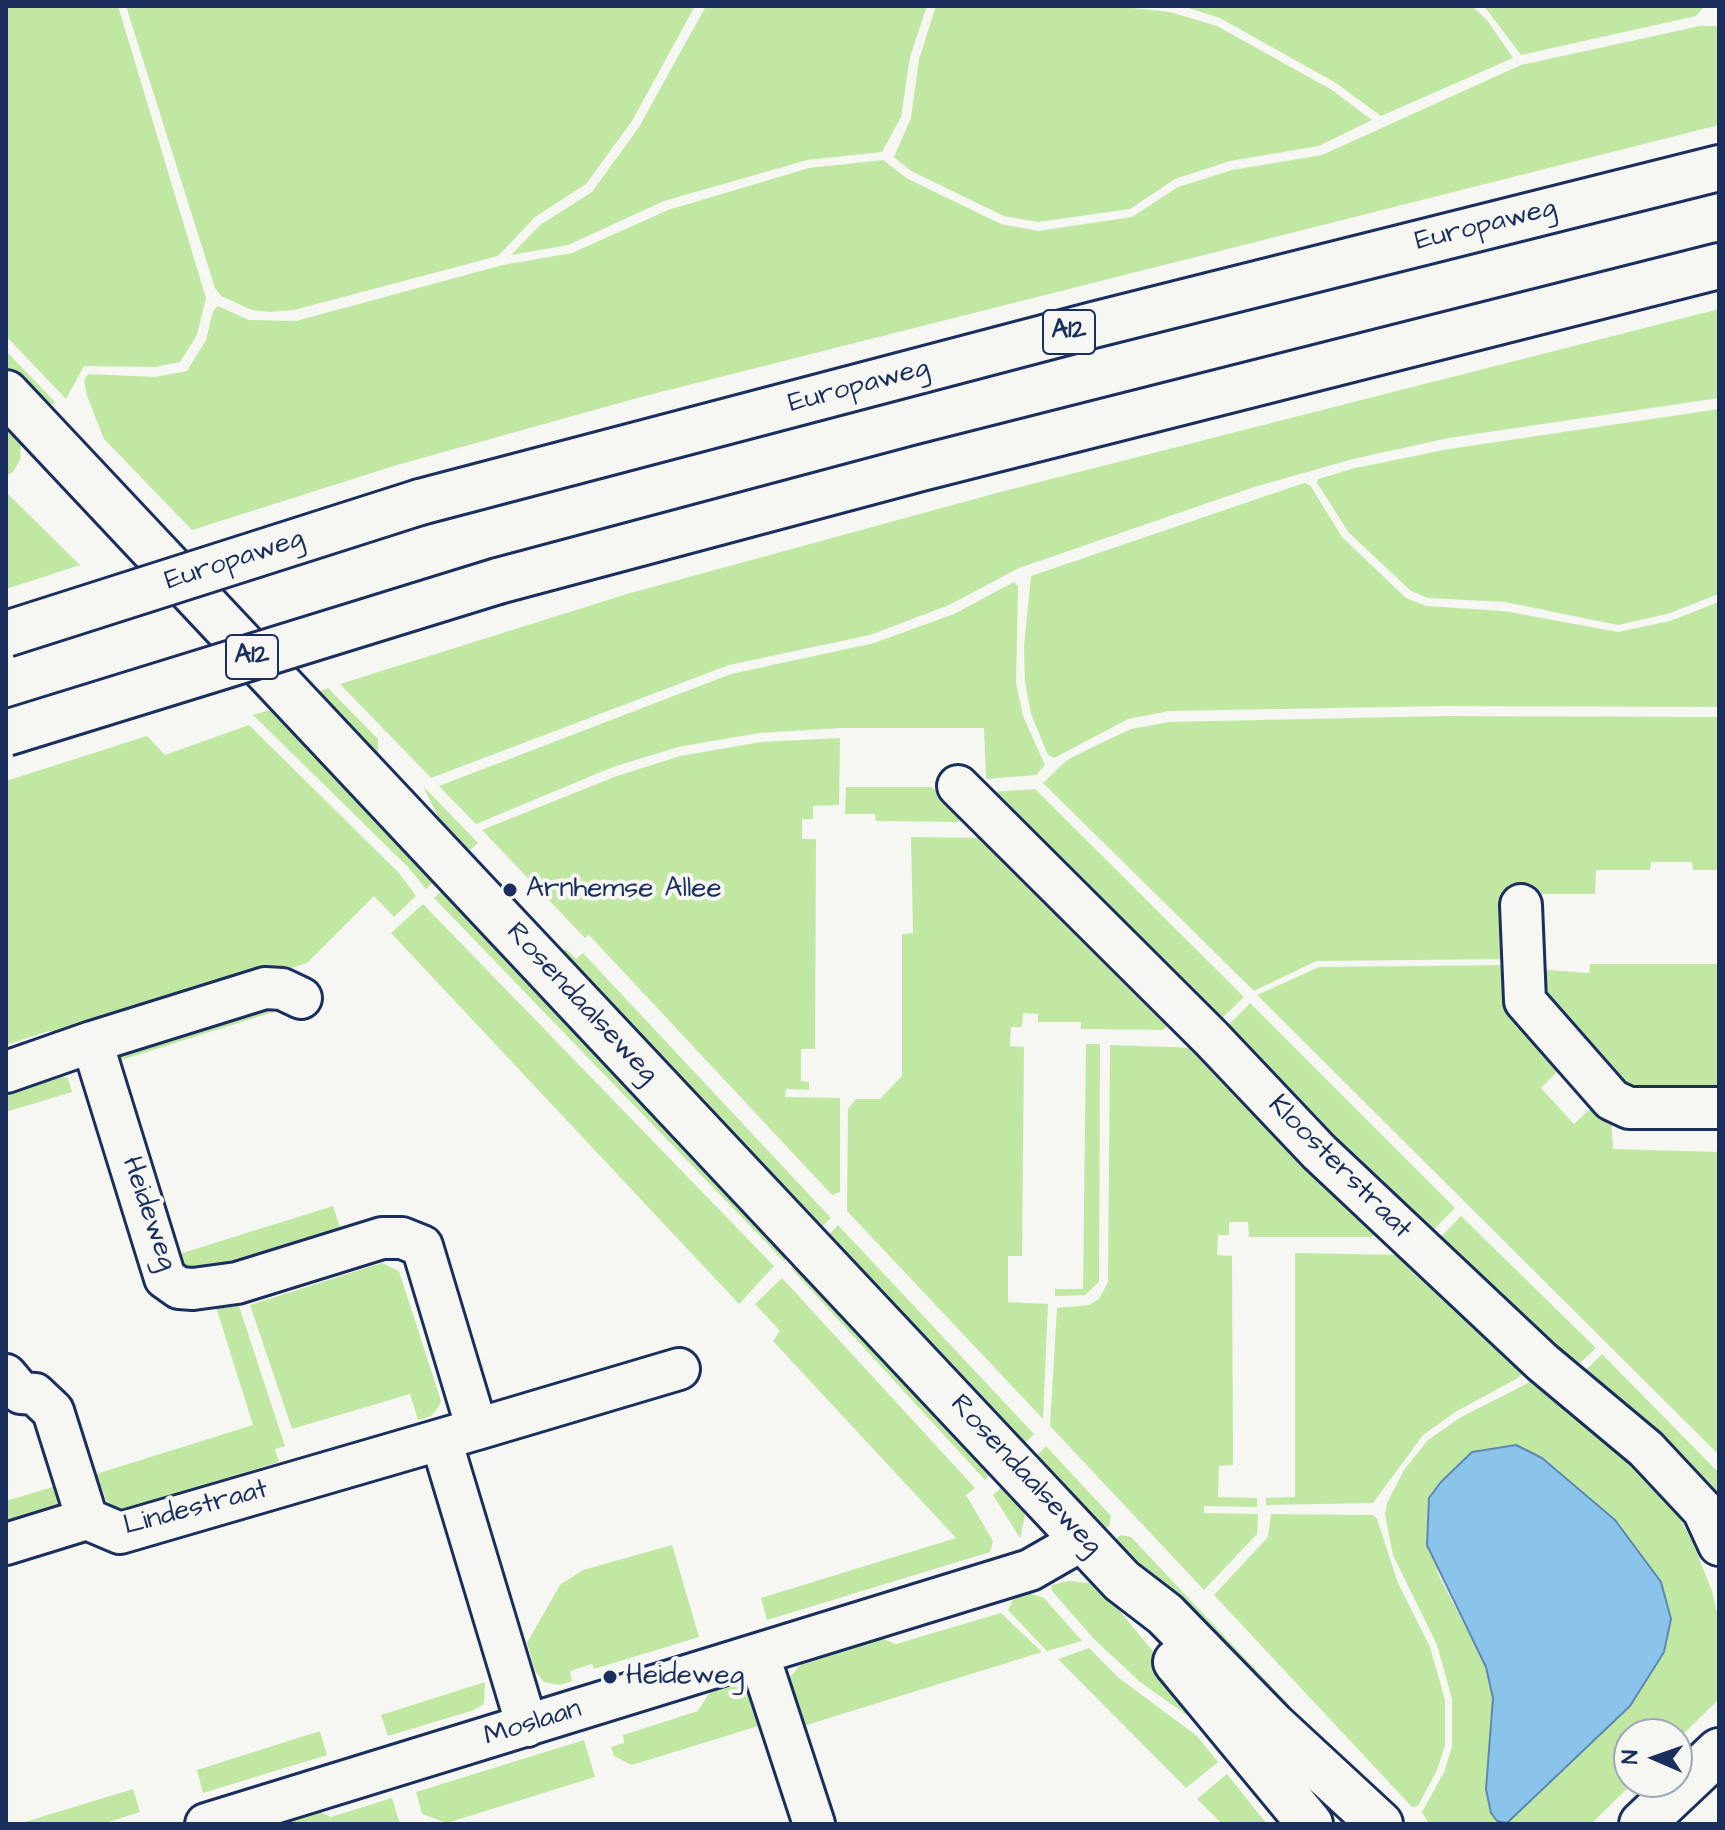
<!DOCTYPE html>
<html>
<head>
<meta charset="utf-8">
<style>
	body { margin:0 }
	#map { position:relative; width:1725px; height:1830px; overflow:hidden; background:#f6f6f2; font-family:"Architects Daughter",sans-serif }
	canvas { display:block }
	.frame { position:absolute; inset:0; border:8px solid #1b2f5e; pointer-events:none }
	.north { position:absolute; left:1613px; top:1718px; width:80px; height:80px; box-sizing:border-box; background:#f6f6f2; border:2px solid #9ea6b7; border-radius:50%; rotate:272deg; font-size:22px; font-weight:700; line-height:32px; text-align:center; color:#1b2f5e }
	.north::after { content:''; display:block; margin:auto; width:28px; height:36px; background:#1b2f5e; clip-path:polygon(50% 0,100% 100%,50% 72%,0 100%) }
</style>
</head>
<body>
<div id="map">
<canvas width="1725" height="1830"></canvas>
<div class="frame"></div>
<div class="north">N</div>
</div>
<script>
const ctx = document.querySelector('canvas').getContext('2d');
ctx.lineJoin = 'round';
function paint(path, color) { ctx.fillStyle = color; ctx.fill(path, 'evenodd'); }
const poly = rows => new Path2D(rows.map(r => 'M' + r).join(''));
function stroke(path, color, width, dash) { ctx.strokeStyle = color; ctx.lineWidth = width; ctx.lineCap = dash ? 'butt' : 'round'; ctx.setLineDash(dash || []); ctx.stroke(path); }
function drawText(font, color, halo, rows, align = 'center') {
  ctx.font = font + ' "Architects Daughter",sans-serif'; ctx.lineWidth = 8; ctx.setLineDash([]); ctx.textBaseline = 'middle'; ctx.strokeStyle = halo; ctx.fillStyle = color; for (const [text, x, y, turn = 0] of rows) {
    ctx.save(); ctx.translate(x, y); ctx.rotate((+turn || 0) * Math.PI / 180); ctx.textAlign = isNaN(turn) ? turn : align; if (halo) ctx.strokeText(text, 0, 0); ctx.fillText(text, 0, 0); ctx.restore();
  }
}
const green = poly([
	[6,6,118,6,206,298,197,335,180,362,155,367,84,366,66,399,6,336],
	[126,6,695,6,632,121,586,184,535,217,498,256,294,310,270,312,252,310,221,296,215,288],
	[706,6,927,6,910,57,901,117,882,152,807,160,664,201,568,245,511,255,540,225,592,192,639,127],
	[936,6,1114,6,1170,12,1217,26,1332,90,1372,120,1319,146,1230,161,1175,179,1130,209,1038,222,1004,216,911,171,894,157,911,118,919,59],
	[1182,6,1472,6,1487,20,1513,58,1381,116,1336,83,1220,18],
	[1484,6,1705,6,1696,16,1521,55],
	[1700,26,1719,26,1719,125,641,397,397,465,192,530,104,439,87,396,84,380,88,374,155,377,187,371,206,340,213,311,218,306,249,320,296,321,503,265,572,253,668,210,809,168,883,160,908,179,1001,224,1038,231,1132,217,1178,187,1232,170,1322,155,1521,65],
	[1719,309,1719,398,1448,438,1353,459,1254,487,1019,568,949,605,870,635,729,665,431,778,340,684,627,594,1004,491],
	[6,351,55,402,47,410,6,368],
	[1719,409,1719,594,1667,614,1618,625,1505,602,1428,598,1411,591,1349,533,1317,483,1318,479,1355,468,1449,449],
	[6,420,18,433,21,446,20,460,13,472,7,475],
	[1304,483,1310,485,1342,537,1406,598,1426,606,1504,611,1618,632,1670,621,1719,602,1719,707,1445,706,1169,711,1128,719,1054,758,1048,755,1031,714,1025,682,1024,646,1031,576],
	[6,492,80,565,6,589],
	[1014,582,1018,586,1016,683,1023,716,1045,765,1036,775,986,779,984,728,840,728,759,733,678,747,613,767,476,824,439,786,731,674,874,643,954,614],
	[328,688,378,739,378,758,314,693],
	[277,708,437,878,426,889,409,868,253,715],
	[1445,716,1719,717,1719,870,1693,870,1692,862,1651,862,1650,870,1596,870,1595,894,1527,894,1513,959,1316,961,1254,991,1043,783,1067,760,1099,744,1131,729,1169,722],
	[249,725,399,873,416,896,394,917,374,896,307,963,66,1039,49,1031,6,1045,6,781,147,736,165,755],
	[840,738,839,805,813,806,813,819,802,819,802,839,816,839,815,1049,801,1049,801,1081,809,1082,809,1090,786,1089,785,1097,840,1098,840,1192,832,1195,589,935,585,938,482,830,617,776,680,756,761,742],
	[423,786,478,843,468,852,442,824],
	[846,787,931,787,964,814,958,822,876,821,875,814,845,814],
	[1035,789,1244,997,1218,1022,990,792],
	[911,837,984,838,1171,1024,1162,1030,1081,1029,1081,1022,1038,1022,1038,1014,1023,1013,1022,1027,1011,1027,1010,1046,1024,1047,1022,1256,1008,1256,1008,1302,1048,1304,1043,1419,847,1211,848,1109,856,1099,880,1099,902,1076,902,934,913,933],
	[445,887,789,1256,784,1261,434,898],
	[423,904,774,1266,739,1304,391,933],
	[566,949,576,959,583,953,831,1218,820,1228,563,951],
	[1590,964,1719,964,1719,1088,1626,1088,1544,1006,1534,969,1589,973],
	[1513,965,1557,1072,1541,1088,1574,1124,1589,1110,1598,1110,1611,1115,1613,1149,1719,1152,1719,1455,1257,995,1319,967],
	[1250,1003,1455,1208,1430,1233,1225,1029],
	[265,1007,273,1012,118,1061,117,1055],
	[1086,1044,1100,1044,1099,1282,1085,1295,1055,1296,1055,1289,1083,1289],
	[1110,1045,1199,1048,1381,1232,1371,1237,1249,1237,1248,1222,1229,1222,1229,1235,1218,1235,1217,1255,1232,1256,1233,1465,1219,1466,1218,1497,1257,1498,1257,1507,1204,1506,1204,1513,1258,1514,1257,1534,1204,1590,1050,1426,1057,1308,1089,1305,1099,1299,1108,1282],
	[62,1077,68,1078,72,1092,6,1112,6,1094],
	[333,1206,340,1227,201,1272,181,1266,176,1255],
	[1461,1216,1596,1348,1577,1366,1438,1240],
	[838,1225,1034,1434,1024,1444,828,1236],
	[1295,1253,1404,1255,1410,1263,1408,1268,1516,1366,1528,1367,1518,1378,1457,1411,1423,1435,1373,1503,1266,1505,1266,1498,1295,1497],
	[382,1263,399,1271,441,1401,439,1406,431,1416,418,1420,410,1394,292,1429,250,1305],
	[795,1264,993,1471,985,1480,791,1268],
	[782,1278,975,1488,966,1495,993,1541,990,1552,767,1620,761,1598,956,1538,773,1341,780,1331,755,1304],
	[236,1297,285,1446,275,1449,279,1462,125,1510,113,1507,107,1502,96,1474,253,1425,215,1304],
	[1602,1354,1719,1473,1719,1496,1649,1423,1584,1372],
	[1540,1377,1663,1488,1692,1541,1712,1591,1719,1621,1719,1699,1677,1740,1677,1734,1629,1734,1629,1782,1634,1782,1591,1824,1429,1824,1422,1812,1444,1772,1452,1747,1452,1699,1437,1645,1393,1555,1385,1514,1387,1503,1404,1470,1428,1440,1461,1417],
	[1435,1568,1586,1746,1535,1795,1486,1789,1493,1698,1486,1667],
	[1046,1446,1111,1516,1109,1527,1102,1528,1035,1457],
	[63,1484,70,1505,6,1525,6,1501],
	[1005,1484,1020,1503,1025,1516,1020,1538,993,1495],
	[1271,1514,1373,1515,1377,1519,1398,1583,1430,1647,1445,1700,1445,1746,1437,1770,1418,1806,1412,1807,1214,1595,1268,1537],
	[1121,1535,1131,1537,1288,1704,1278,1712,1113,1540],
	[672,1545,699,1637,594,1669,592,1664,570,1671,572,1681,560,1685,544,1682,535,1671,527,1643,560,1585,583,1570],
	[1068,1581,1089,1583,1104,1592,1232,1747,1140,1682,1094,1639,1052,1591,1052,1585],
	[1029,1593,1044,1598,1082,1641,1047,1651,1008,1610,1014,1597],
	[1001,1613,1042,1652,797,1728,787,1686,790,1677,803,1662,881,1638,896,1644],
	[1089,1648,1119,1678,1197,1736,1218,1762,1186,1788,1058,1659],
	[485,1682,484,1704,474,1710,388,1736,381,1715],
	[727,1685,750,1689,768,1723,632,1765,614,1756,611,1747,624,1743,623,1735,698,1711,711,1690],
	[320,1731,327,1755,203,1793,197,1770],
	[584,1740,595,1777,447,1823,422,1814,416,1792],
	[1227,1774,1267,1824,1222,1824,1197,1799],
	[133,1789,140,1812,102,1824,18,1824],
	[392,1798,400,1824,272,1824,317,1810,331,1817]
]);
const water = poly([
	[1516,1445,1542,1458,1615,1520,1661,1582,1671,1619,1664,1652,1630,1706,1507,1823,1497,1821,1491,1813,1486,1789,1493,1698,1486,1667,1427,1545,1429,1498,1441,1482,1472,1452,1516,1445]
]);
const minor = poly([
	[958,786,1211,1038,1319,1152,1542,1362,1646,1449,1703,1510,1719,1545],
	[1521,905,1525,1001,1612,1100,1629,1108,1719,1108],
	[301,998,282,989,265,988,92,1042,165,1278,179,1288,193,1289,237,1283,382,1238,402,1238,422,1246,477,1429,679,1369],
	[6,1072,92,1042],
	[6,1375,21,1393,35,1394,53,1411,87,1519,120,1533,477,1429],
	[441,1440,527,1726],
	[6,1544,87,1519],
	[759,1656,814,1824],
	[206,1824,1030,1570,1084,1539]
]);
const tertiary = poly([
	[6,393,1122,1581,1165,1614,1273,1725,1380,1824],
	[1176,1662,1310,1824],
	[1642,1824,1719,1751]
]);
const motorway = poly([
	[420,502,1093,325,1719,168],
	[498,581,921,468,1719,266]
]);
const motorwayBridge = poly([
	[6,634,420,502],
	[6,733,498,581]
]);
const markers = [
	[510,890,8,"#1b2f5e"],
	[610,1677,8,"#1b2f5e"]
];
const shields = [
	[1069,332,52],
	[252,657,52]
];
const shieldNames = [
	["A12",1069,332],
	["A12",252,657]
];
const streetNames = [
	["Europaweg",1486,226,-14],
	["Europaweg",859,387,-15],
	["Europaweg",235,561,-18],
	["Rosendaalseweg",581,1004,47],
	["Kloosterstraat",1339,1168,45],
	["Heideweg",148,1214,71],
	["Rosendaalseweg",1025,1476,47],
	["Lindestraat",196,1509,-15],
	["Moslaan",533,1724,-17]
];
const poiNames = [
	["Arnhemse Allee",526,890],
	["Heideweg",626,1677]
];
paint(green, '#c1e8a3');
paint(water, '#8bc4ea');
stroke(water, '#5e88b2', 2);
stroke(minor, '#1b2f5e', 46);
stroke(tertiary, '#1b2f5e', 50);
stroke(motorway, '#1b2f5e', 50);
stroke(minor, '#f6f6f2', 40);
stroke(tertiary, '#f6f6f2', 44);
stroke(motorway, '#f6f6f2', 44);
stroke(motorwayBridge, '#1b2f5e', 50, []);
stroke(motorwayBridge, '#f6f6f2', 44);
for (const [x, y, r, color] of markers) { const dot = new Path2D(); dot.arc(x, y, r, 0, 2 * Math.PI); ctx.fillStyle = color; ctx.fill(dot); stroke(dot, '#f6f6f2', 3); }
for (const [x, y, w] of shields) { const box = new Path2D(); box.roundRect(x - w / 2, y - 22, w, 44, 6); ctx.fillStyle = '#f6f6f2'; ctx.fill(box); stroke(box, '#1b2f5e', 2); }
drawText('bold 26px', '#1b2f5e', null, shieldNames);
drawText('28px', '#1b2f5e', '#f6f6f2', streetNames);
drawText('28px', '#1b2f5e', '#f6f6f2', poiNames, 'left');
</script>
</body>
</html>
